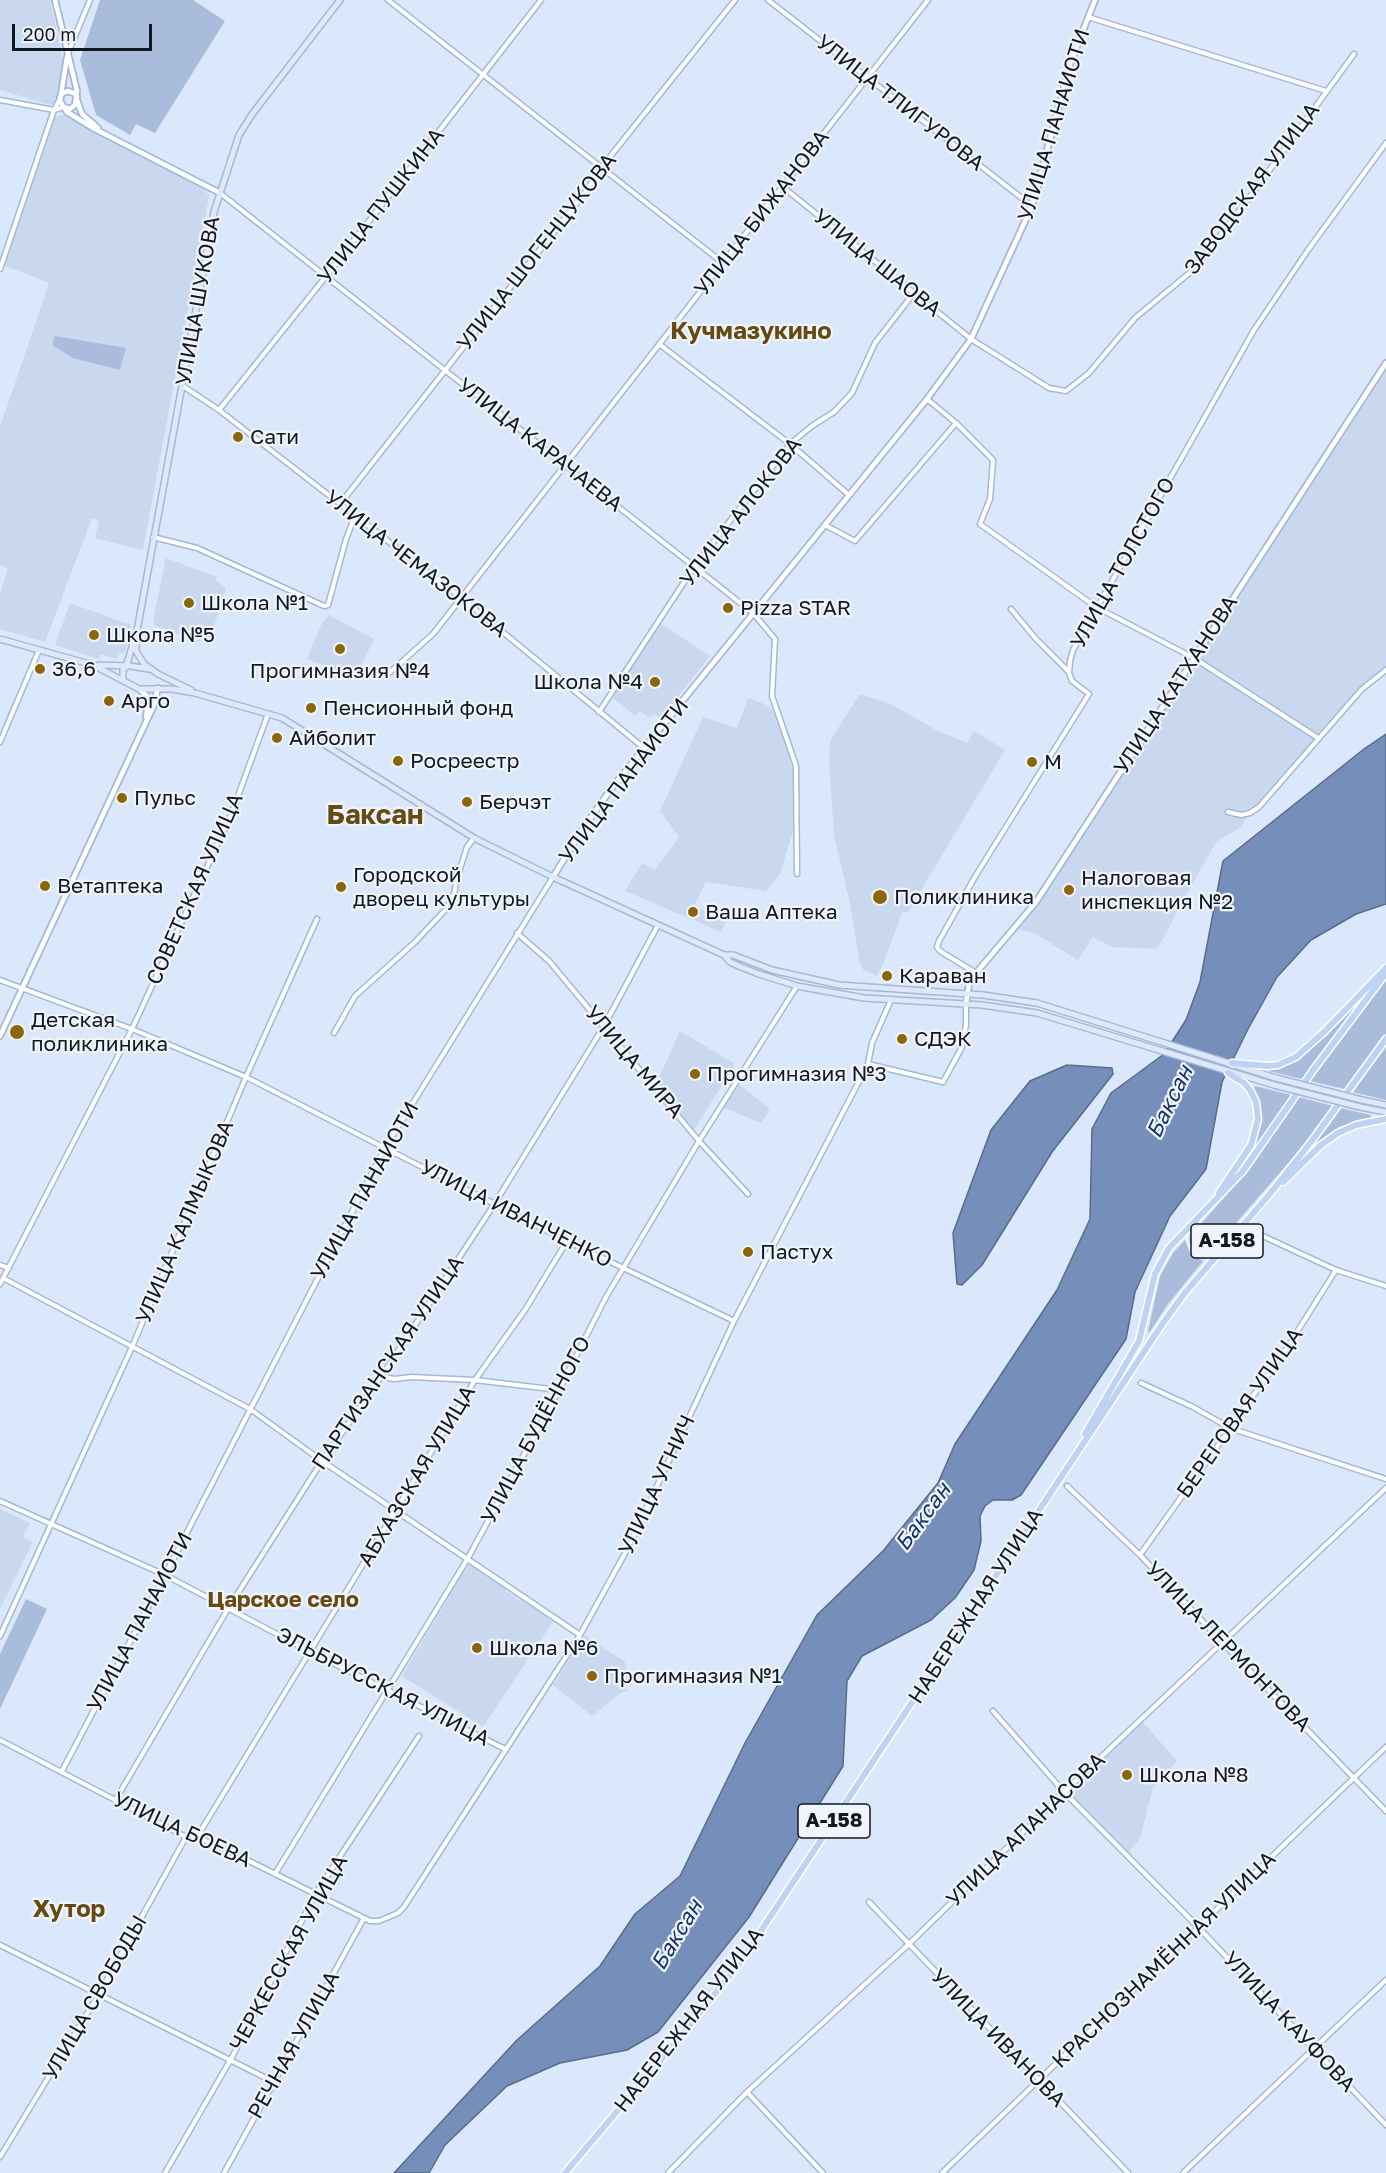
<!DOCTYPE html>
<html>
<head>
<meta charset="utf-8">
<style>
	body { margin:0 }
	#map { position:relative; width:1386px; height:2173px; overflow:hidden; background:#dbe7fb; font-family:"Golos Text",sans-serif }
	canvas { display:block }
	.scale { position:absolute; left:12px; top:24px; width:140px; height:27px; box-sizing:border-box; border:3px solid #111823; border-top:0; padding-left:8px; font-size:18px; line-height:21px; white-space:nowrap; color:#111823; -webkit-text-stroke:4px #f0f4fb; paint-order:stroke }
</style>
</head>
<body>
<div id="map">
<canvas width="1386" height="2173"></canvas>
<div class="scale">200 m</div>
</div>
<script>
const ctx = document.querySelector('canvas').getContext('2d');
ctx.lineJoin = 'round';
function paint(path, color) { ctx.fillStyle = color; ctx.fill(path, 'evenodd'); }
const poly = rows => new Path2D(rows.map(r => 'M' + r).join(''));
function stroke(path, color, width, dash) { ctx.strokeStyle = color; ctx.lineWidth = width; ctx.lineCap = dash ? 'butt' : 'round'; ctx.setLineDash(dash || []); ctx.stroke(path); }
function drawText(font, color, halo, rows, align = 'center') {
  ctx.font = font + ' "Golos Text",sans-serif'; ctx.lineWidth = 4.5; ctx.setLineDash([]); ctx.textBaseline = 'middle'; ctx.strokeStyle = halo; ctx.fillStyle = color; for (const [text, x, y, turn = 0] of rows) {
    ctx.save(); ctx.translate(x, y); ctx.rotate((+turn || 0) * Math.PI / 180); ctx.textAlign = isNaN(turn) ? turn : align; if (halo) ctx.strokeText(text, 0, 0); ctx.fillText(text, 0, 0); ctx.restore();
  }
}
const built = poly([
	[0,0,50,0,64,64,56,101,51,105,0,90],
	[59,115,64,115,204,189,209,196,143,550,95,538,99,521,92,518,45,642,0,629,0,593,8,569,0,565,0,427,49,283,3,265,55,118],
	[1386,363,1386,670,1362,690,1281,784,1250,813,1241,827,1216,842,1157,949,1112,947,1093,937,1078,960,1034,933,1014,928,1036,902],
	[166,558,217,577,216,580,226,588,210,639,198,641,156,626,153,621],
	[70,603,131,625,125,653,120,653,116,659,100,654,99,659,55,645],
	[329,615,374,639,355,678,307,659,321,625],
	[660,623,710,656,661,718,654,714,650,718,640,711,636,716,612,697,629,667],
	[859,695,863,695,893,705,938,731,967,743,974,731,1005,750,908,912,902,913,884,962,877,976,863,970,859,959,849,899,834,836,829,762,830,741],
	[748,698,767,705,777,716,797,784,793,831,780,874,766,891,706,882,694,906,726,920,721,932,625,891,642,863,655,870,679,837,660,811,703,717,737,728],
	[680,1031,735,1064,694,1130,656,1084],
	[739,1084,770,1109,761,1123,723,1107],
	[0,1509,30,1523,23,1537,33,1542,0,1609],
	[468,1562,506,1588,506,1591,519,1600,522,1599,554,1620,483,1727,402,1676,447,1600,447,1594],
	[585,1635,625,1662,627,1668,627,1691,621,1693,592,1716,553,1685],
	[1142,1721,1177,1761,1153,1788,1140,1839,1128,1852,1068,1794]
]);
const green = poly([
	[100,0,193,0,225,21,155,133,136,124,130,135,96,115,80,60],
	[55,336,126,348,120,370,73,358,52,345],
	[1386,979,1386,1035,1345,1089,1310,1081],
	[1368,992,1302,1079,1269,1071,1269,1069,1288,1065,1310,1049],
	[1386,1045,1386,1100,1352,1092],
	[1255,1086,1291,1095,1239,1172,1258,1135,1260,1126,1260,1107,1252,1089],
	[1298,1097,1333,1106,1299,1151,1213,1249,1206,1252,1200,1250,1195,1246,1193,1233,1250,1168],
	[1340,1108,1371,1115,1371,1118,1339,1127,1321,1141,1299,1163],
	[1185,1240,1190,1253,1203,1261,1168,1304,1149,1333,1148,1332,1160,1276,1173,1253],
	[26,1599,47,1609,0,1709,0,1654]
]);
const water = poly([
	[1386,734,1386,904,1356,914,1311,940,1277,977,1248,1029,1222,1082,1206,1169,1170,1216,1135,1292,1126,1339,1021,1495,1012,1500,993,1500,985,1506,980,1516,981,1541,974,1570,955,1598,931,1620,862,1656,847,1681,843,1766,749,1917,658,2032,627,2050,560,2063,507,2086,445,2145,429,2173,394,2173,517,2040,600,1966,635,1914,680,1876,745,1743,817,1615,883,1551,938,1483,955,1444,1057,1290,1090,1219,1092,1129,1111,1093,1164,1054,1186,1020,1200,982,1223,861,1364,749,1386,734],
	[1067,1065,1112,1068,1113,1074,1052,1152,982,1265,962,1285,957,1284,953,1233,991,1130,1030,1081,1067,1065]
]);
const minor = poly([
	[388,0,723,263],
	[768,0,1032,206],
	[1088,17,1326,91],
	[68,53,90,0],
	[0,100,54,110,64,107],
	[783,187,971,339,1049,388,1066,391,1089,373,1135,318,1193,270,1244,205,1354,54],
	[220,193,753,613,775,639,772,696,796,766,797,874],
	[0,269,54,110,60,99],
	[659,344,790,444,849,495],
	[183,386,219,410,460,597,644,748],
	[927,399,956,423,993,460,990,499,980,524,1096,607,1194,658,1318,738],
	[219,410,327,275,541,0],
	[340,504,586,191,601,168,735,0],
	[825,525,855,541,956,423],
	[153,537,197,548,324,606,328,605,346,539,355,516],
	[1011,609,1036,639,1069,672],
	[388,674,433,634,928,0],
	[599,712,694,567,790,444,812,426,834,412,852,393,875,343,914,293],
	[0,742,39,650],
	[1228,812,1241,815,1250,813,1259,807,1362,689,1386,670],
	[517,933,549,961,699,1141,748,1194],
	[976,973,940,951,937,947,939,941,976,875,1089,694,1072,681,1069,673,1070,661,1073,650,1254,330,1308,250,1386,143],
	[0,980,132,1029,246,1077,567,1241,734,1321],
	[334,1033,355,996,415,942,447,908,454,894,457,878,467,847,474,838],
	[868,1064,943,1082,962,1047,966,1025,966,1003],
	[1252,1231,1336,1270,1386,1286],
	[0,1265,9,1268],
	[3,1278,250,1409,322,1461,580,1635],
	[0,1284,132,1029,231,815,268,714],
	[383,1374,388,1378,395,1379,411,1377,475,1380,559,1390],
	[1141,1383,1193,1407,1230,1428,1386,1479],
	[1067,1486,1140,1555,1222,1642,1386,1811],
	[0,1501,165,1575,309,1651,505,1749],
	[1140,1555,1285,1351,1336,1270],
	[0,1636,132,1347,246,1077,317,919],
	[993,1711,1064,1792,1199,1928,1386,2125],
	[0,1740,186,1837,197,1837,233,1853,370,1921,379,1921,398,1913,404,1907,580,1635,629,1546,734,1321,868,1064,872,1043,891,1000],
	[62,1771,165,1575,385,1148,553,877],
	[116,1799,229,1607,322,1461,383,1374,495,1203,604,1026,658,925],
	[197,1837,475,1380,525,1310,567,1241],
	[275,1874,468,1558,559,1390,606,1297,699,1141,797,986],
	[869,1902,1128,2173],
	[0,1945,274,2082],
	[747,2092,823,2173],
	[0,2157,99,1994,186,1837],
	[165,2173,231,2059,316,1893,419,1736],
	[224,2173,364,1918],
	[668,2173,747,2092,909,1944,1064,1792,1386,1488],
	[942,2173,1386,1747],
	[1183,2173,1386,1980]
]);
const tertiary = poly([
	[55,0,77,91,75,105,70,109,64,107],
	[67,57,60,101,67,112,93,128,220,193],
	[60,97,63,93,68,91,74,93,77,97],
	[77,100,82,114,98,128],
	[139,689,149,698,146,717],
	[553,877,582,830,611,789,927,399,971,339,1032,206,1071,61,1095,0],
	[966,1003,969,984,976,973,1036,902,1386,363],
	[0,1036,153,707,158,688]
]);
const secondary = poly([
	[0,639,93,665,139,689,172,689,195,693,282,718,474,838,553,877,724,955,730,962,741,967,759,974,797,986,864,998,982,1005,1037,1013,1274,1085],
	[99,665,130,666,149,669],
	[123,680,123,670,126,667,135,637],
	[191,690,158,674,144,664,136,651,136,636,214,212,239,135,253,113,340,0],
	[724,955,733,955,772,970,839,985,983,995,1037,1003,1276,1078],
	[1362,1100,1386,1105],
	[1360,1107,1386,1112]
]);
const primary = poly([
	[1232,1063,1268,1066,1278,1065,1296,1057,1324,1032,1386,968],
	[1283,1182,1321,1145,1338,1133,1356,1125,1386,1119],
	[1219,1193,1251,1145,1258,1119,1256,1102,1250,1090,1244,1083,1228,1073],
	[1196,1223,1191,1239,1194,1249,1208,1255,1217,1251],
	[1085,1434,1139,1341,1155,1274,1169,1248,1243,1171,1314,1069,1386,973],
	[565,2173,685,2031,739,1964,1163,1323,1184,1294,1273,1190,1311,1142,1386,1039]
]);
const secondaryBridge = poly([
	[1276,1078,1362,1100],
	[1274,1085,1360,1107]
]);
const markers = [
	[238,437,6,"#8d6509"],
	[189,603,6,"#8d6509"],
	[728,608,6,"#8d6509"],
	[94,635,6,"#8d6509"],
	[340,649,6,"#8d6509"],
	[40,669,6,"#8d6509"],
	[655,682,6,"#8d6509"],
	[109,701,6,"#8d6509"],
	[311,708,6,"#8d6509"],
	[277,738,6,"#8d6509"],
	[398,761,6,"#8d6509"],
	[1032,762,6,"#8d6509"],
	[122,798,6,"#8d6509"],
	[467,802,6,"#8d6509"],
	[45,886,6,"#8d6509"],
	[341,887,6,"#8d6509"],
	[1069,890,6,"#8d6509"],
	[880,897,8,"#8d6509"],
	[693,912,6,"#8d6509"],
	[887,976,6,"#8d6509"],
	[17,1032,8,"#8d6509"],
	[902,1039,6,"#8d6509"],
	[695,1074,6,"#8d6509"],
	[748,1252,6,"#8d6509"],
	[477,1648,6,"#8d6509"],
	[592,1676,6,"#8d6509"],
	[1127,1775,6,"#8d6509"]
];
const shields = [
	[1227,1241,72],
	[834,1821,72]
];
const shieldNames = [
	["А-158",1227,1241],
	["А-158",834,1821]
];
const streetNames = [
	["УЛИЦА ТЛИГУРОВА",900,103,38],
	["УЛИЦА ПАНАИОТИ",1054,125,-73],
	["ЗАВОДСКАЯ УЛИЦА",1252,189,-53],
	["УЛИЦА ПУШКИНА",381,206,-52],
	["УЛИЦА БИЖАНОВА",762,213,-52],
	["УЛИЦА ШОГЕНЦУКОВА",537,252,-52],
	["УЛИЦА ШАОВА",877,263,39],
	["УЛИЦА ШУКОВА",198,301,-80],
	["УЛИЦА КАРАЧАЕВА",540,445,38],
	["УЛИЦА АЛОКОВА",741,512,-52],
	["УЛИЦА ТОЛСТОГО",1123,563,-61],
	["УЛИЦА ЧЕМАЗОКОВА",416,564,38],
	["УЛИЦА КАТХАНОВА",1176,685,-57],
	["УЛИЦА ПАНАИОТИ",624,781,-53],
	["СОВЕТСКАЯ УЛИЦА",195,889,-66],
	["УЛИЦА МИРА",634,1062,50],
	["УЛИЦА ПАНАИОТИ",365,1191,-61],
	["УЛИЦА ИВАНЧЕНКО",516,1214,27],
	["УЛИЦА КАЛМЫКОВА",185,1222,-67],
	["ПАРТИЗАНСКАЯ УЛИЦА",388,1363,-56],
	["БЕРЕГОВАЯ УЛИЦА",1240,1413,-55],
	["УЛИЦА БУДЁННОГО",536,1430,-62],
	["АБХАЗСКАЯ УЛИЦА",417,1476,-59],
	["УЛИЦА УГНИЧ",657,1485,-65],
	["НАБЕРЕЖНАЯ УЛИЦА",976,1606,-57],
	["УЛИЦА ПАНАИОТИ",140,1622,-62],
	["УЛИЦА ЛЕРМОНТОВА",1228,1647,46],
	["ЭЛЬБРУССКАЯ УЛИЦА",383,1687,27],
	["УЛИЦА БОЕВА",182,1830,25],
	["УЛИЦА АПАНАСОВА",1026,1830,-44],
	["ЧЕРКЕССКАЯ УЛИЦА",289,1953,-61],
	["КРАСНОЗНАМЁННАЯ УЛИЦА",1164,1960,-44],
	["УЛИЦА СВОБОДЫ",95,1998,-60],
	["НАБЕРЕЖНАЯ УЛИЦА",689,2020,-52],
	["УЛИЦА КАУФОВА",1289,2022,47],
	["УЛИЦА ИВАНОВА",998,2038,46],
	["РЕЧНАЯ УЛИЦА",294,2045,-61]
];
const poiNames = [
	["Сати",250,437],
	["Школа №1",201,603],
	["Pizza STAR",740,608],
	["Школа №5",106,635],
	["36,6",52,669],
	["Прогимназия №4",340,671,"center"],
	["Школа №4",643,682,"right"],
	["Арго",121,701],
	["Пенсионный фонд",323,708],
	["Айболит",289,738],
	["Росреестр",410,761],
	["М",1044,762],
	["Пульс",134,798],
	["Берчэт",479,802],
	["Городской",353,875],
	["дворец культуры",353,899],
	["Налоговая",1081,878],
	["инспекция №2",1081,902],
	["Ветаптека",57,886],
	["Поликлиника",894,897],
	["Ваша Аптека",705,912],
	["Караван",899,976],
	["Детская",31,1020],
	["поликлиника",31,1044],
	["СДЭК",914,1039],
	["Прогимназия №3",707,1074],
	["Пастух",760,1252],
	["Школа №6",489,1648],
	["Прогимназия №1",604,1676],
	["Школа №8",1139,1775]
];
const waterNames = [
	["Баксан",1170,1102,-64],
	["Баксан",923,1517,-54],
	["Баксан",677,1935,-59]
];
const neighbourhoodNames = [
	["Царское село",283,1600]
];
const quarterNames = [
	["Кучмазукино",751,331],
	["Хутор",69,1909]
];
const districtNames = [
	["Баксан",375,815]
];
paint(built, '#cad8ef');
paint(green, '#a9bcdb');
paint(water, '#768fba');
stroke(water, '#586b8d', 1.5);
stroke(minor, '#a5b8d7', 7);
stroke(tertiary, '#a5b8d7', 8);
stroke(secondary, '#a5b8d7', 8);
stroke(primary, '#fff', 9);
stroke(minor, '#fff', 4);
stroke(tertiary, '#fff', 4.5);
stroke(secondary, '#dee8fa', 5);
stroke(primary, '#bed2f4', 6);
stroke(secondaryBridge, '#a5b8d7', 8, []);
stroke(secondaryBridge, '#dee8fa', 5);
for (const [x, y, r, color] of markers) { const dot = new Path2D(); dot.arc(x, y, r, 0, 2 * Math.PI); ctx.fillStyle = color; ctx.fill(dot); stroke(dot, '#f0f4fb', 2); }
for (const [x, y, w] of shields) { const box = new Path2D(); box.roundRect(x - w / 2, y - 17, w, 34, 4.5); ctx.fillStyle = '#f0f4fb'; ctx.fill(box); stroke(box, '#111823', 1.5); }
drawText('bold 20px', '#111823', null, shieldNames);
drawText('21px', '#111823', '#f0f4fb', streetNames);
drawText('21px', '#111823', '#f0f4fb', poiNames, 'left');
drawText('italic 22px', '#143368', '#f0f4fb', waterNames);
drawText('bold 22px', '#674a12', '#f0f4fb', neighbourhoodNames);
drawText('bold 24px', '#674a12', '#f0f4fb', quarterNames);
drawText('bold 27px', '#674a12', '#f0f4fb', districtNames);
</script>
</body>
</html>
